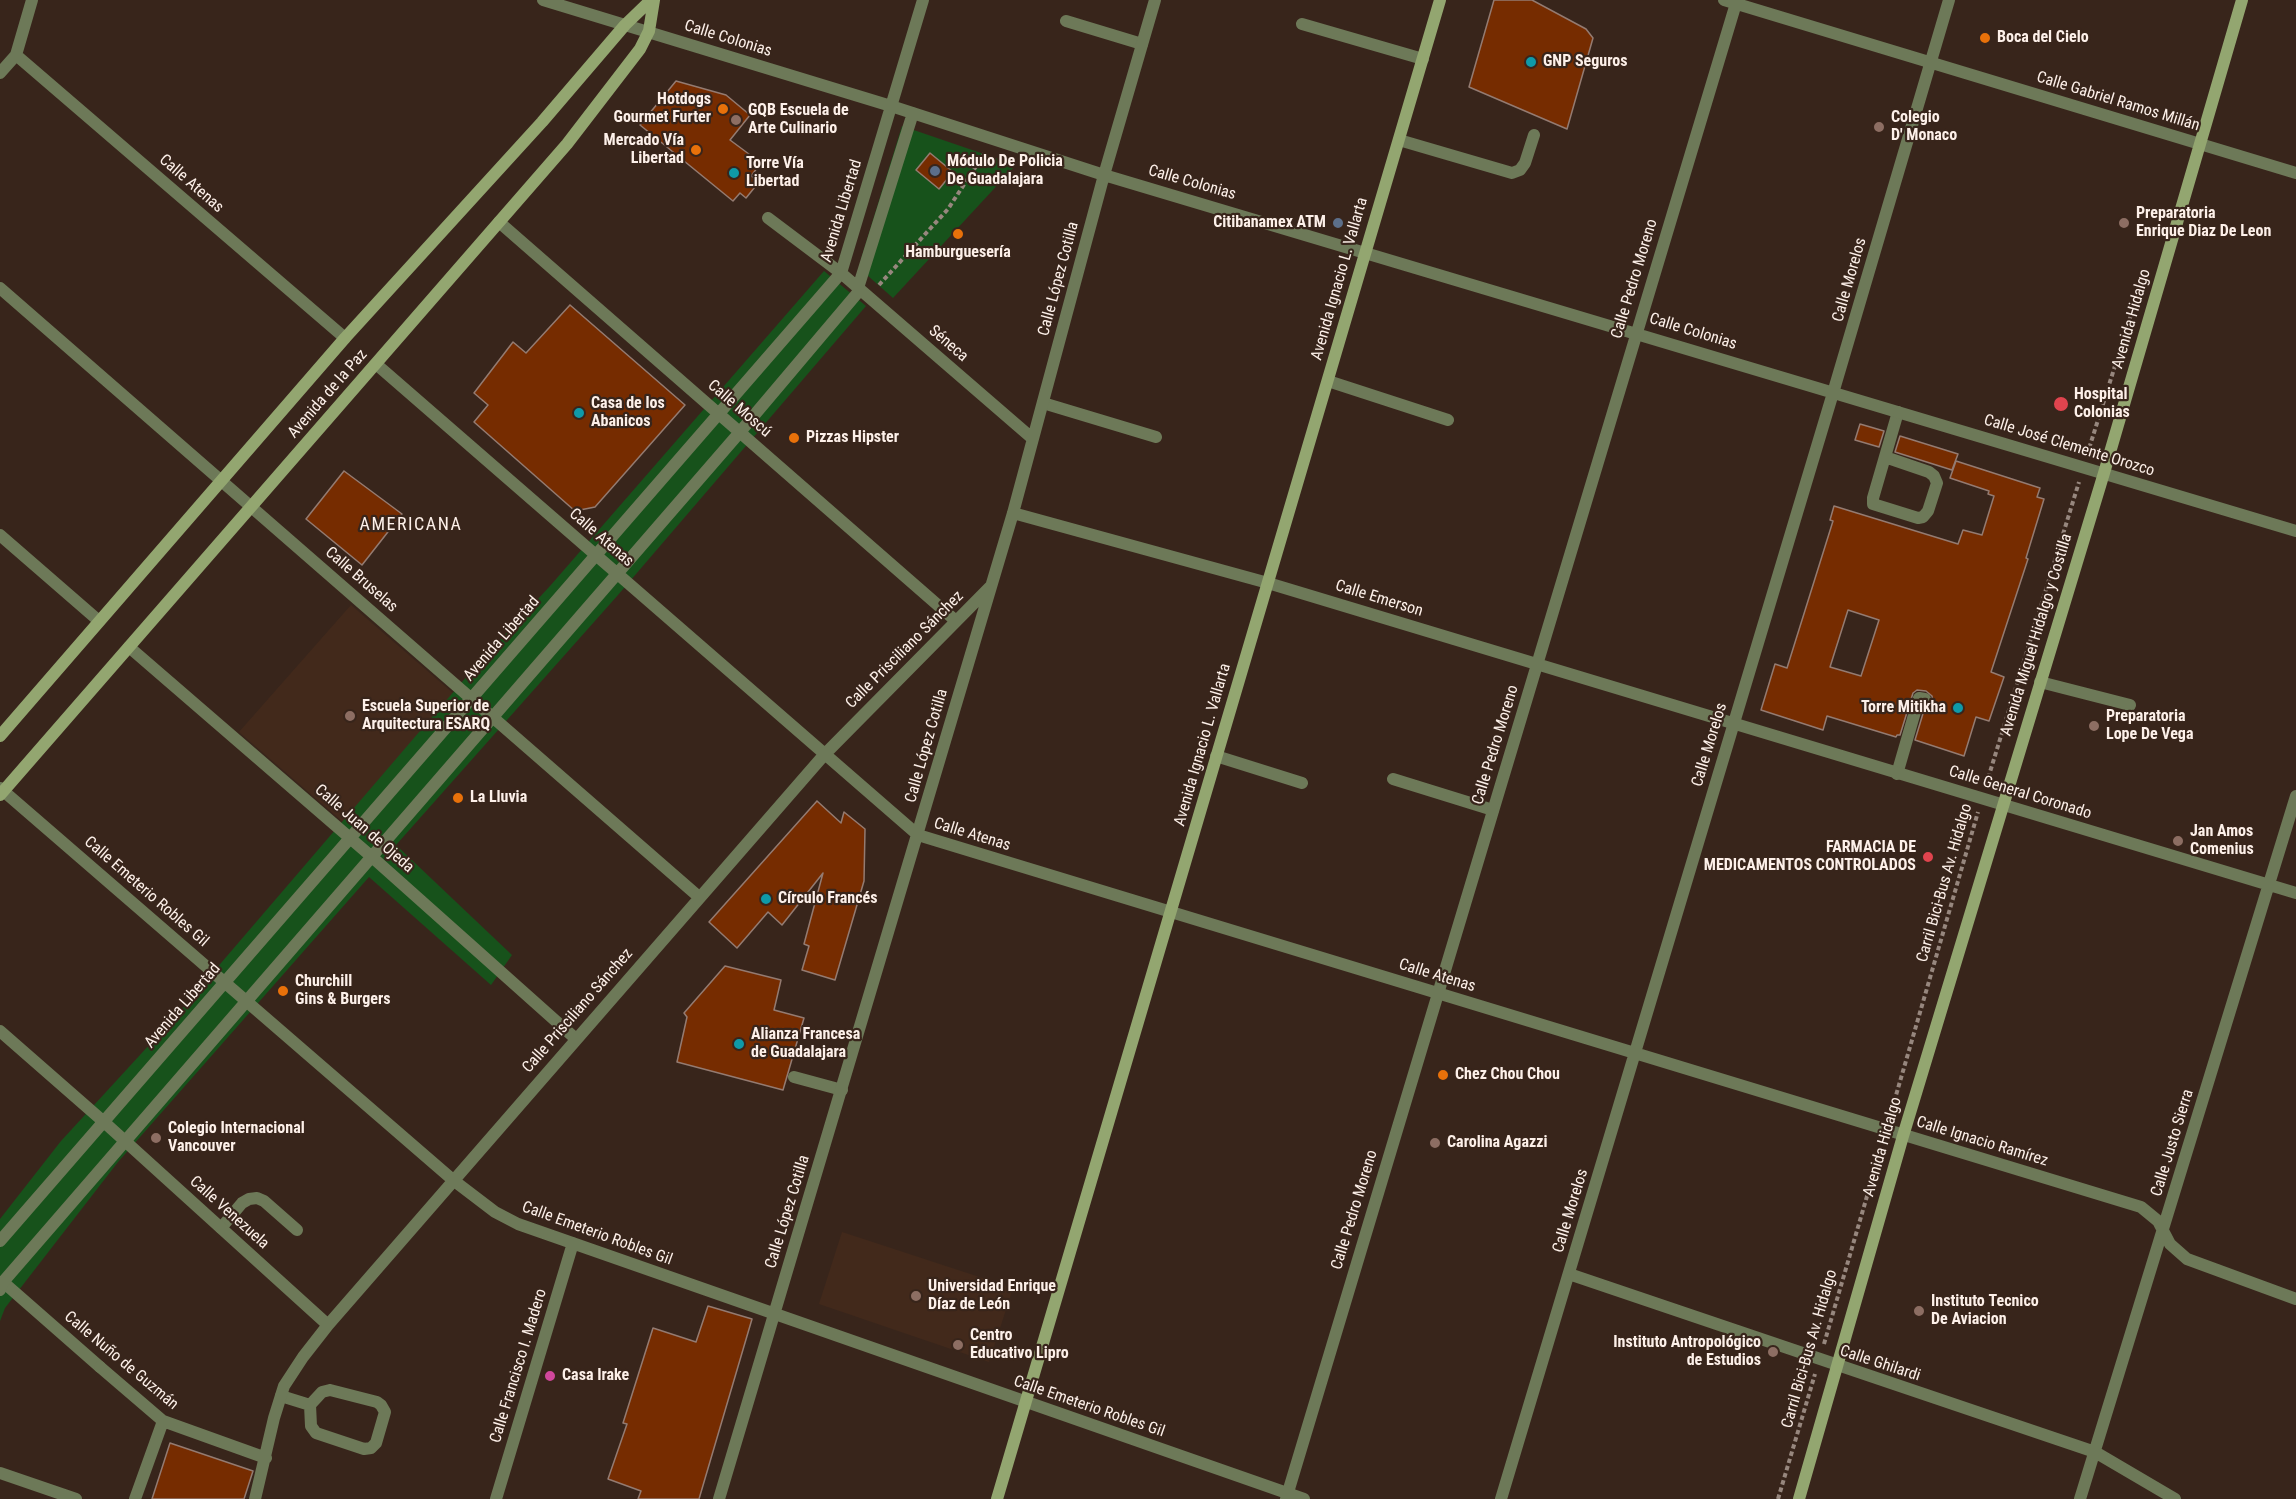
<!DOCTYPE html>
<html>
<head>
<meta charset="utf-8">
<style>
	body { margin:0 }
	canvas { display:block; background:#38251b }
</style>
</head>
<body>
<canvas width="2296" height="1499"></canvas>
<script>
const ctx = document.querySelector('canvas').getContext('2d');
ctx.lineJoin = 'round';
function paint(path, color) { ctx.fillStyle = color; ctx.fill(path, 'evenodd'); }
const poly = rows => new Path2D(rows.map(r => 'M' + r).join(''));
function stroke(path, color, width, dash) { ctx.strokeStyle = color; ctx.lineWidth = width; ctx.lineCap = dash ? 'butt' : 'round'; ctx.setLineDash(dash || []); ctx.stroke(path); }
function drawText(font, color, halo, rows, align = 'center') {
  ctx.font = font + ' "Roboto Condensed",sans-serif'; ctx.lineWidth = 4.5; ctx.setLineDash([]); ctx.textBaseline = 'middle'; ctx.strokeStyle = halo; ctx.fillStyle = color; for (const [text, x, y, turn = 0] of rows) {
    ctx.save(); ctx.translate(x, y); ctx.rotate((+turn || 0) * Math.PI / 180); ctx.textAlign = isNaN(turn) ? turn : align; if (halo) ctx.strokeText(text, 0, 0); ctx.fillText(text, 0, 0); ctx.restore();
  }
}
const built = poly([
	[351,605,461,700,350,828,239,732],
	[842,1232,1013,1288,989,1362,819,1304]
]);
const green = poly([
	[902,126,1016,165,893,298,867,275,862,268,861,259],
	[824,271,866,306,618,595,396,845,512,955,491,985,369,877,118,1162,5,1308,0,1321,0,1219,61,1141,173,1019,474,668,550,586]
]);
const building = poly([
	[1494,0,1532,0,1586,29,1593,38,1567,129,1469,87,1494,0],
	[676,81,726,95,750,115,730,140,761,163,751,176,759,182,746,198,740,193,733,201,640,125,676,81],
	[930,153,953,172,939,189,916,170,930,153],
	[570,305,685,405,595,507,575,511,474,422,488,405,474,393,513,342,526,353,570,305],
	[1860,424,1884,431,1879,447,1855,440,1860,424],
	[1900,436,1958,454,1952,470,1895,452,1900,436],
	[1956,461,2040,488,2037,497,2044,499,2026,558,2028,559,1991,672,2004,677,1989,721,1976,717,1964,756,1915,740,1925,707,1931,705,1933,701,1932,696,1926,691,1917,690,1913,693,1900,735,1897,735,1896,737,1827,716,1823,730,1761,710,1775,664,1787,668,1833,521,1830,520,1834,506,1958,544,1963,530,1982,535,1994,496,1988,494,1989,491,1950,478,1956,461],
	[1848,610,1879,620,1861,676,1830,667,1848,610],
	[344,471,402,514,362,565,306,519,344,471],
	[817,801,841,823,844,812,865,829,864,881,835,980,802,970,809,946,804,944,823,873,782,925,768,912,737,948,709,922,817,801],
	[725,966,781,980,774,1010,804,1018,783,1090,677,1062,687,1017,684,1013,725,966],
	[708,1306,752,1319,699,1499,638,1499,641,1491,608,1479,627,1424,623,1423,653,1328,696,1342,708,1306],
	[170,1443,253,1471,244,1499,152,1499,170,1443]
]);
const path = poly([
	[879,285,948,209,986,151],
	[2087,455,2136,299],
	[1986,785,2079,482],
	[1890,1116,1978,812],
	[1824,1344,1879,1155],
	[1778,1499,1815,1374]
]);
const lane = poly([
	[1066,21,1142,44],
	[1302,24,1423,59],
	[1399,140,1512,173,1520,170,1525,163,1534,135],
	[768,218,841,273],
	[1328,381,1448,420],
	[1043,403,1156,437],
	[1885,457,1929,472,1934,476,1937,483,1928,511,1923,517,1918,518,1873,504,1873,498,1898,412],
	[2040,682,2130,705],
	[1216,756,1302,783],
	[1897,774,1919,698,1925,699],
	[1393,779,1493,810],
	[794,1077,842,1090],
	[221,1228,242,1203,249,1199,257,1198,264,1201,297,1230],
	[3,1282,100,1367],
	[330,1390,377,1402,381,1405,385,1412,376,1443,371,1448,364,1449,316,1433,311,1426,310,1405,322,1392,330,1390],
	[281,1396,310,1405]
]);
const street = poly([
	[543,0,891,106,1104,175,2296,531],
	[1724,0,2296,173],
	[16,55,345,338],
	[0,73,16,55,32,0],
	[499,222,956,621],
	[841,273,1033,439],
	[0,288,699,897],
	[858,288,913,113],
	[376,364,918,835,2141,1207,2158,1221,2170,1244,2187,1259,2296,1299],
	[1013,513,1268,583,2296,893],
	[0,535,99,621],
	[129,647,372,857,576,1039],
	[0,788,453,1180,495,1212,518,1224,1304,1499],
	[0,1031,104,1122,328,1325],
	[0,1241,841,273,923,0],
	[1569,1274,2095,1452,2175,1499],
	[0,1290,3,1282,740,432,860,290],
	[100,1367,163,1421,266,1458],
	[0,1473,76,1499],
	[135,1499,163,1421],
	[255,1499,274,1418,284,1386,303,1357,328,1325,824,755,990,587],
	[496,1499,573,1243],
	[719,1499,1013,513,1104,175,1155,0],
	[1286,1499,1737,0],
	[1501,1499,1833,393,1949,0],
	[2080,1499,2296,796]
]);
const secondary = poly([
	[0,736,345,338,542,122,625,25,651,0],
	[0,795,567,144,640,49,649,31,654,0],
	[997,1499,1440,0],
	[1799,1499,1903,1136,2104,473,2242,0]
]);
const markers = [
	[1985,38,6,"#e8710a"],
	[1531,62,6,"#0f9aa8"],
	[723,109,6,"#e8710a"],
	[736,120,6,"#8d6e63"],
	[1879,127,6,"#8d6e63"],
	[696,150,6,"#e8710a"],
	[935,171,6,"#5c6f8a"],
	[734,173,6,"#0f9aa8"],
	[1338,223,6,"#5c6f8a"],
	[2124,223,6,"#8d6e63"],
	[958,234,6,"#e8710a"],
	[2061,404,8,"#e0444e"],
	[579,413,6,"#0f9aa8"],
	[794,438,6,"#e8710a"],
	[1958,708,6,"#0f9aa8"],
	[350,716,6,"#8d6e63"],
	[2094,726,6,"#8d6e63"],
	[458,798,6,"#e8710a"],
	[2178,841,6,"#8d6e63"],
	[1928,857,6,"#e0444e"],
	[766,899,6,"#0f9aa8"],
	[283,991,6,"#e8710a"],
	[739,1044,6,"#0f9aa8"],
	[1443,1075,6,"#e8710a"],
	[156,1138,6,"#8d6e63"],
	[1435,1143,6,"#8d6e63"],
	[916,1296,6,"#8d6e63"],
	[1919,1311,6,"#8d6e63"],
	[958,1345,6,"#8d6e63"],
	[1773,1352,6,"#8d6e63"],
	[550,1376,6,"#d1479c"]
];
const poiNames = [
	["Boca del Cielo",1997,38],
	["GNP Seguros",1543,62],
	["Hotdogs",711,100,"right"],
	["Gourmet Furter",711,118,"right"],
	["GQB Escuela de",748,111],
	["Arte Culinario",748,129],
	["Colegio",1891,118],
	["D' Monaco",1891,136],
	["Mercado Vía",684,141,"right"],
	["Libertad",684,159,"right"],
	["Módulo De Policia",947,162],
	["De Guadalajara",947,180],
	["Torre Vía",746,164],
	["Libertad",746,182],
	["Preparatoria",2136,214],
	["Enrique Diaz De Leon",2136,232],
	["Citibanamex ATM",1326,223,"right"],
	["Hamburguesería",958,253,"center"],
	["Hospital",2074,395],
	["Colonias",2074,413],
	["Casa de los",591,404],
	["Abanicos",591,422],
	["Pizzas Hipster",806,438],
	["Escuela Superior de",362,707],
	["Arquitectura ESARQ",362,725],
	["Torre Mitikha",1946,708,"right"],
	["Preparatoria",2106,717],
	["Lope De Vega",2106,735],
	["La Lluvia",470,798],
	["Jan Amos",2190,832],
	["Comenius",2190,850],
	["FARMACIA DE",1916,848,"right"],
	["MEDICAMENTOS CONTROLADOS",1916,866,"right"],
	["Círculo Francés",778,899],
	["Churchill",295,982],
	["Gins & Burgers",295,1000],
	["Alianza Francesa",751,1035],
	["de Guadalajara",751,1053],
	["Chez Chou Chou",1455,1075],
	["Colegio Internacional",168,1129],
	["Vancouver",168,1147],
	["Carolina Agazzi",1447,1143],
	["Universidad Enrique",928,1287],
	["Díaz de León",928,1305],
	["Instituto Tecnico",1931,1302],
	["De Aviacion",1931,1320],
	["Centro",970,1336],
	["Educativo Lipro",970,1354],
	["Instituto Antropológico",1761,1343,"right"],
	["de Estudios",1761,1361,"right"],
	["Casa Irake",562,1376]
];
const streetNames = [
	["Calle Colonias",728,39,17],
	["Calle Gabriel Ramos Millán",2118,102,17],
	["Calle Colonias",1192,183,16],
	["Calle Atenas",191,184,41],
	["Avenida Libertad",842,211,-73],
	["Calle López Cotilla",1059,279,-75],
	["Avenida Ignacio L. Vallarta",1340,279,-74],
	["Calle Pedro Moreno",1635,279,-73],
	["Calle Morelos",1850,280,-74],
	["Avenida Hidalgo",2132,319,-74],
	["Calle Colonias",1693,332,17],
	["Séneca",948,344,41],
	["Avenida de la Paz",328,394,-49],
	["Calle Moscú",739,409,41],
	["Calle José Clemente Orozco",2069,446,17],
	["Calle Atenas",601,538,41],
	["Calle Bruselas",361,580,41],
	["Calle Emerson",1379,599,17],
	["Avenida Miguel Hidalgo y Costilla",2037,635,-73],
	["Avenida Libertad",502,639,-49],
	["Calle Prisciliano Sánchez",905,650,-45],
	["Avenida Ignacio L. Vallarta",1203,745,-74],
	["Calle Pedro Moreno",1496,745,-73],
	["Calle Morelos",1710,745,-73],
	["Calle López Cotilla",927,746,-74],
	["Calle General Coronado",2020,793,17],
	["Calle Juan de Ojeda",364,829,41],
	["Calle Atenas",972,835,17],
	["Carril Bici-Bus Av. Hidalgo",1945,883,-74],
	["Calle Emeterio Robles Gil",146,892,41],
	["Calle Atenas",1437,976,17],
	["Avenida Libertad",183,1006,-49],
	["Calle Prisciliano Sánchez",578,1011,-49],
	["Calle Ignacio Ramírez",1982,1142,17],
	["Calle Justo Sierra",2173,1143,-73],
	["Avenida Hidalgo",1883,1147,-74],
	["Calle Pedro Moreno",1355,1210,-73],
	["Calle Morelos",1571,1211,-73],
	["Calle López Cotilla",788,1212,-73],
	["Calle Venezuela",229,1213,42],
	["Calle Emeterio Robles Gil",597,1234,20],
	["Carril Bici-Bus Av. Hidalgo",1810,1349,-74],
	["Calle Nuño de Guzmán",121,1361,40],
	["Calle Ghilardi",1880,1364,18],
	["Calle Francisco I. Madero",519,1366,-73],
	["Calle Emeterio Robles Gil",1089,1407,19]
];
const neighbourhoodNames = [
	["AMERICANA",411,525]
];
paint(built, '#42291b');
paint(green, '#17521b');
paint(building, '#762c00');
stroke(building, '#947b71', 1.5);
stroke(path, '#97877e', 4, [4.5, 3]);
stroke(lane, '#6d7958', 12);
stroke(street, '#6d7958', 12);
stroke(secondary, '#93a670', 12);
for (const [x, y, r, color] of markers) { const dot = new Path2D(); dot.arc(x, y, r, 0, 2 * Math.PI); ctx.fillStyle = color; ctx.fill(dot); stroke(dot, '#38251b', 2); }
drawText('bold 16px', '#fdf0e9', '#38251b', poiNames, 'left');
drawText('16px', '#fdf0e9', '#38251b', streetNames);
ctx.letterSpacing = '1.5px';
drawText('18px', '#fdf0e9', '#38251b', neighbourhoodNames);
ctx.letterSpacing = '0px';
</script>
</body>
</html>
